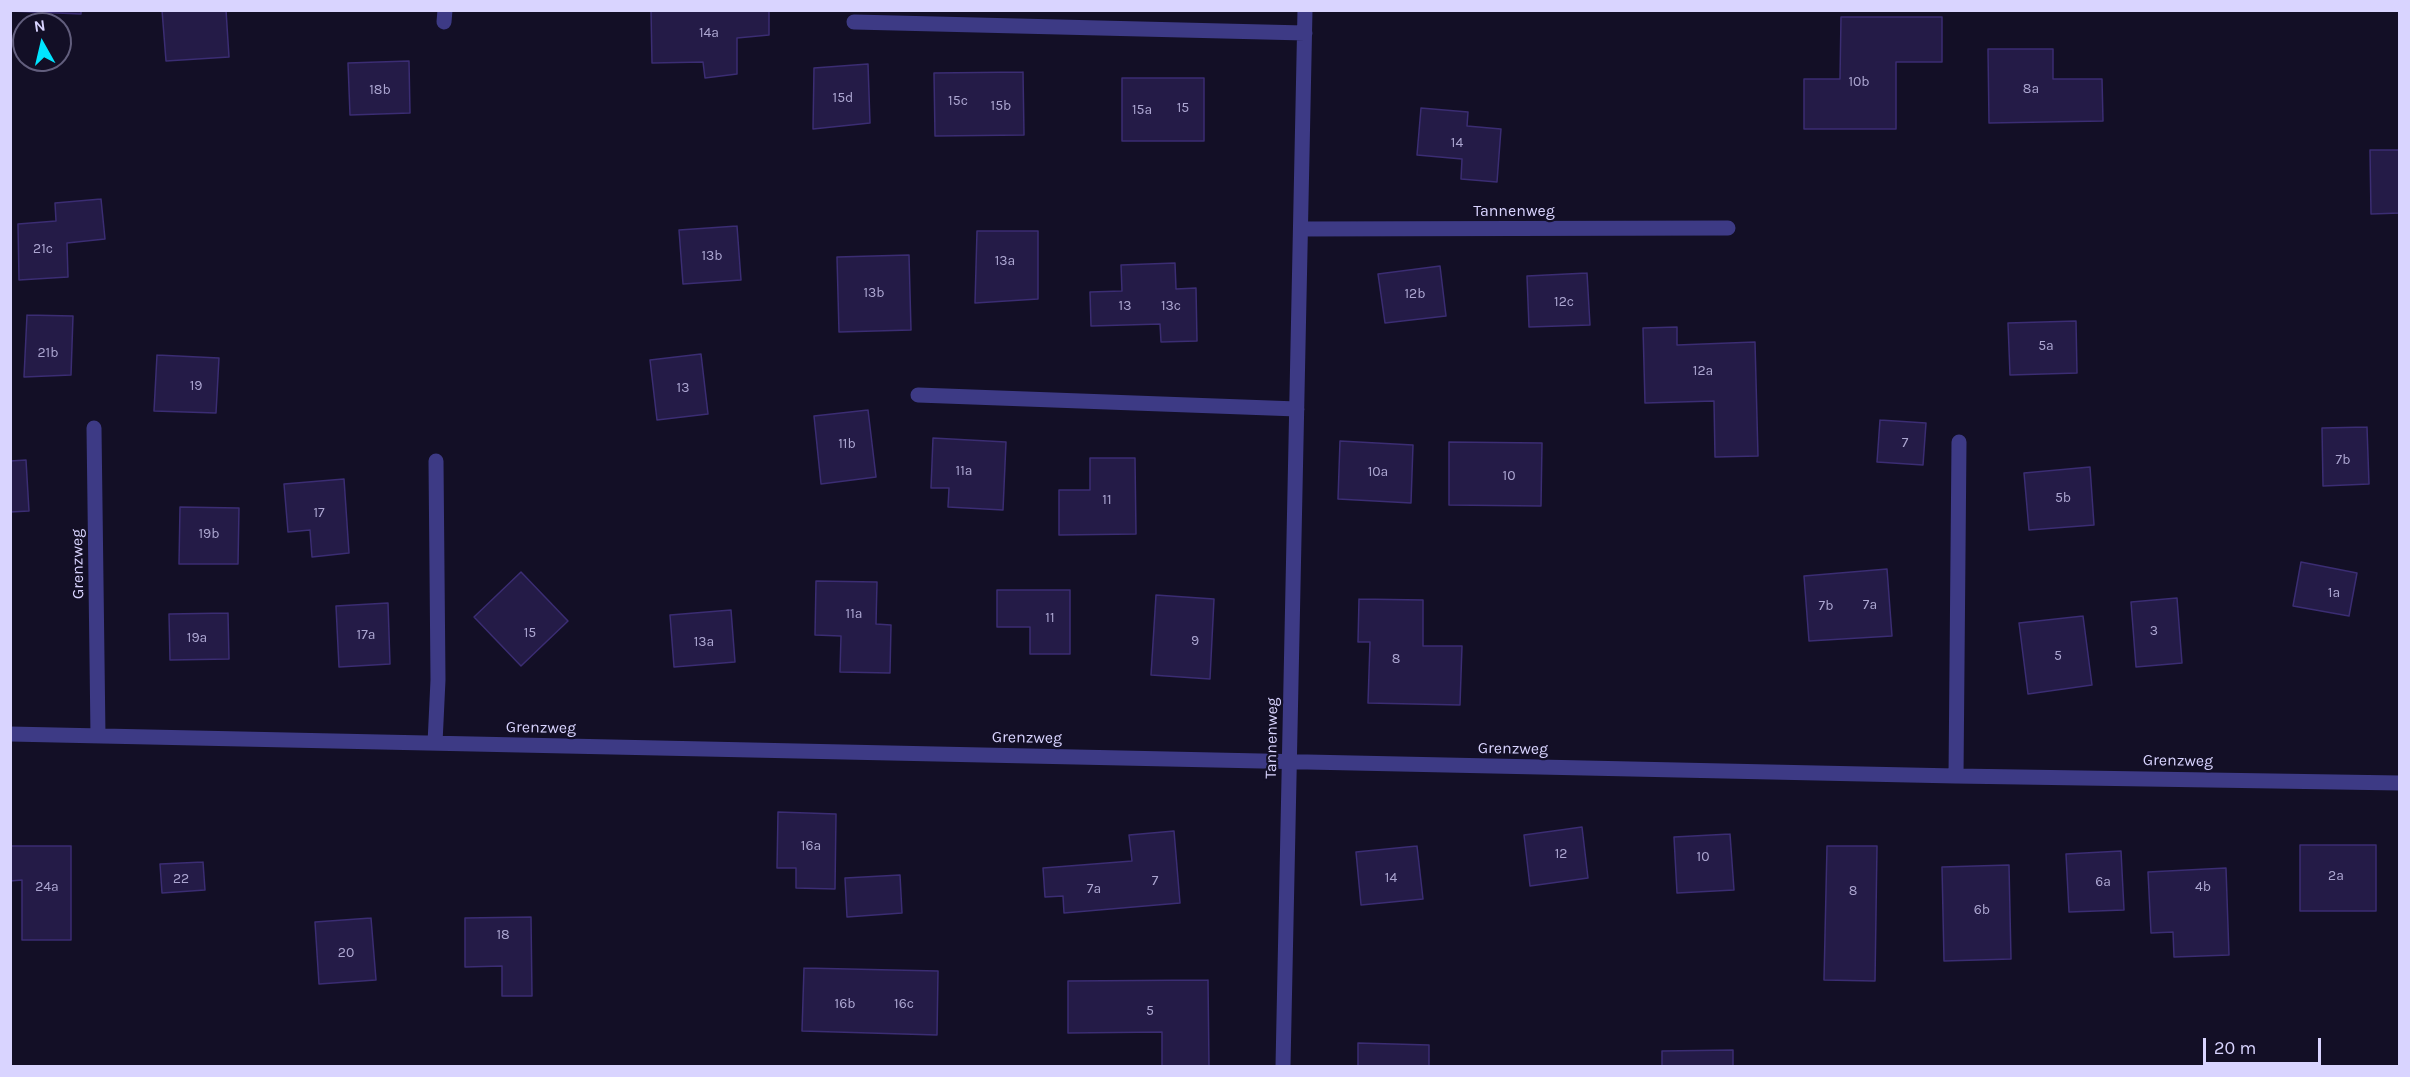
<!DOCTYPE html>
<html>
<head>
<meta charset="utf-8">
<style>
	body { margin:0 }
	#map { position:relative; width:2410px; height:1077px; overflow:hidden; background:#130f26; font-family:Karla,sans-serif }
	canvas { display:block }
	.frame { position:absolute; inset:0; border:12px solid #d9d4ff; pointer-events:none }
	.north { position:absolute; left:12px; top:12px; width:60px; height:60px; box-sizing:border-box; background:#130f26; border:2px solid #625e7d; border-radius:50%; rotate:352deg; font-size:16px; font-weight:700; line-height:24px; text-align:center; color:#d9d4ff }
	.north::after { content:''; display:block; margin:auto; width:21px; height:27px; background:#00e5ff; clip-path:polygon(50% 0,100% 100%,50% 72%,0 100%) }
	.scale { position:absolute; left:2203px; top:1038px; width:118px; height:27px; box-sizing:border-box; border:3px solid #d9d4ff; border-top:0; padding-left:8px; font-size:18px; line-height:21px; white-space:nowrap; color:#d9d4ff; -webkit-text-stroke:4px #130f26; paint-order:stroke }
</style>
</head>
<body>
<div id="map">
<canvas width="2410" height="1077"></canvas>
<div class="frame"></div>
<div class="north">N</div>
<div class="scale">20 m</div>
</div>
<script>
const ctx = document.querySelector('canvas').getContext('2d');
ctx.lineJoin = 'round';
function paint(path, color) { ctx.fillStyle = color; ctx.fill(path, 'evenodd'); }
const poly = rows => new Path2D(rows.map(r => 'M' + r).join(''));
function stroke(path, color, width, dash) { ctx.strokeStyle = color; ctx.lineWidth = width; ctx.lineCap = dash ? 'butt' : 'round'; ctx.setLineDash(dash || []); ctx.stroke(path); }
function drawText(font, color, halo, rows, align = 'center') {
  ctx.font = font + ' Karla,sans-serif'; ctx.lineWidth = 4.5; ctx.setLineDash([]); ctx.textBaseline = 'middle'; ctx.strokeStyle = halo; ctx.fillStyle = color; for (const [text, x, y, turn = 0] of rows) {
    ctx.save(); ctx.translate(x, y); ctx.rotate((+turn || 0) * Math.PI / 180); ctx.textAlign = isNaN(turn) ? turn : align; if (halo) ctx.strokeText(text, 0, 0); ctx.fillText(text, 0, 0); ctx.restore();
  }
}
const building = poly([
	[10,10,81,10,81,14,10,11,10,10],
	[162,10,226,10,229,57,166,61,162,10],
	[651,10,769,10,769,35,737,38,737,74,705,78,703,62,652,63,651,10],
	[1841,17,1942,17,1942,62,1896,62,1896,129,1804,129,1804,79,1840,79,1841,17],
	[1988,49,2053,49,2053,79,2102,79,2103,121,1989,123,1988,49],
	[409,61,410,113,350,115,348,63,409,61],
	[868,64,870,123,813,129,814,68,868,64],
	[1023,72,1024,135,935,136,934,73,1023,72],
	[1122,78,1204,78,1204,141,1122,141,1122,78],
	[1421,108,1468,112,1467,126,1501,129,1497,182,1461,179,1462,159,1417,155,1421,108],
	[2370,150,2400,150,2400,213,2371,214,2370,150],
	[101,199,105,239,67,243,68,277,19,280,18,224,56,221,55,203,101,199],
	[737,226,741,280,683,284,679,230,737,226],
	[977,231,1038,231,1038,299,975,303,977,231],
	[909,255,911,330,839,332,837,257,909,255],
	[1175,263,1176,289,1196,288,1197,341,1161,342,1160,324,1091,326,1090,292,1122,291,1121,265,1175,263],
	[1440,266,1446,316,1385,323,1378,274,1440,266],
	[1587,273,1590,325,1529,327,1527,276,1587,273],
	[27,315,73,316,71,375,24,377,27,315],
	[2076,321,2077,373,2010,375,2008,323,2076,321],
	[1677,327,1677,345,1755,342,1758,456,1715,457,1714,401,1645,403,1643,328,1677,327],
	[701,354,708,414,657,420,650,360,701,354],
	[157,355,219,358,216,413,154,411,157,355],
	[868,410,876,477,821,484,814,416,868,410],
	[1880,420,1926,423,1923,465,1877,462,1880,420],
	[2367,427,2369,484,2323,486,2322,428,2367,427],
	[933,438,1006,442,1003,510,948,507,949,488,931,488,933,438],
	[1340,441,1413,445,1411,503,1338,499,1340,441],
	[1449,442,1542,443,1541,506,1449,505,1449,442],
	[1090,458,1135,458,1136,534,1059,535,1059,490,1090,490,1090,458],
	[26,460,29,511,10,512,10,461,26,460],
	[2090,467,2094,525,2029,530,2024,473,2090,467],
	[344,479,349,553,312,557,310,530,288,532,284,484,344,479],
	[180,507,239,508,238,564,179,564,180,507],
	[2301,562,2357,573,2349,616,2293,606,2301,562],
	[1887,569,1892,636,1809,641,1804,576,1887,569],
	[521,572,568,621,521,666,474,617,521,572],
	[816,581,877,582,876,624,891,625,890,673,840,672,841,636,815,635,816,581],
	[997,590,1070,590,1070,654,1030,654,1030,627,997,627,997,590],
	[1156,595,1214,599,1210,679,1151,675,1156,595],
	[2177,598,2182,663,2136,667,2131,602,2177,598],
	[1359,599,1423,600,1423,646,1462,646,1460,705,1368,703,1370,642,1358,642,1359,599],
	[388,603,390,664,339,667,336,606,388,603],
	[731,610,735,662,674,667,670,615,731,610],
	[228,613,229,659,170,660,169,614,228,613],
	[2083,616,2092,685,2028,694,2019,623,2083,616],
	[778,812,836,814,835,889,796,888,796,868,777,868,778,812],
	[1582,827,1588,878,1530,886,1524,835,1582,827],
	[1174,831,1180,903,1064,913,1063,896,1045,897,1043,868,1132,861,1129,835,1174,831],
	[1730,834,1734,890,1677,893,1674,837,1730,834],
	[2300,845,2376,845,2376,911,2300,911,2300,845],
	[10,846,71,846,71,940,22,940,22,880,10,881,10,846],
	[1417,846,1423,899,1361,905,1356,852,1417,846],
	[1827,846,1877,846,1875,981,1824,980,1827,846],
	[2121,851,2124,910,2069,912,2066,854,2121,851],
	[203,862,205,890,162,893,160,864,203,862],
	[2009,865,2011,959,1944,961,1942,867,2009,865],
	[2226,868,2229,955,2174,957,2173,932,2151,933,2148,872,2226,868],
	[900,875,902,913,847,917,845,878,900,875],
	[531,917,532,996,502,996,502,966,465,967,465,918,531,917],
	[371,918,376,980,319,984,315,922,371,918],
	[804,968,938,971,937,1035,802,1031,804,968],
	[1208,980,1209,1066,1162,1066,1162,1032,1068,1033,1068,981,1208,980],
	[1358,1043,1429,1045,1429,1066,1358,1066,1358,1043],
	[1733,1050,1733,1066,1662,1066,1662,1051,1733,1050]
]);
const minor = poly([
	[444,22,445,10],
	[854,22,1305,33],
	[1301,229,1728,228],
	[918,395,1297,409],
	[94,428,98,736],
	[10,734,1956,776,2400,783],
	[435,743,438,680,436,461],
	[1956,776,1959,442],
	[1283,1066,1305,10]
]);
const numberNames = [
	["14a",709,33],
	["10b",1859,82],
	["8a",2031,89],
	["18b",380,90],
	["15d",843,98],
	["15c",958,101],
	["15b",1001,106],
	["15",1183,108],
	["15a",1142,110],
	["14",1457,143],
	["21c",43,249],
	["13b",712,256],
	["13a",1005,261],
	["13b",874,293],
	["12b",1415,294],
	["12c",1564,302],
	["13",1125,306],
	["13c",1171,306],
	["5a",2046,346],
	["21b",48,353],
	["12a",1703,371],
	["19",196,386],
	["13",683,388],
	["7",1905,443],
	["11b",847,444],
	["7b",2343,460],
	["11a",964,471],
	["10a",1378,472],
	["10",1509,476],
	["5b",2063,498],
	["11",1107,500],
	["17",319,513],
	["19b",209,534],
	["1a",2334,593],
	["7a",1870,605],
	["7b",1826,606],
	["11a",854,614],
	["11",1050,618],
	["3",2154,631],
	["15",530,633],
	["17a",366,635],
	["19a",197,638],
	["9",1195,641],
	["13a",704,642],
	["5",2058,656],
	["8",1396,659],
	["16a",811,846],
	["12",1561,854],
	["10",1703,857],
	["2a",2336,876],
	["14",1391,878],
	["22",181,879],
	["7",1155,881],
	["6a",2103,882],
	["24a",47,887],
	["4b",2203,887],
	["7a",1094,889],
	["8",1853,891],
	["6b",1982,910],
	["18",503,935],
	["20",346,953],
	["16b",845,1004],
	["16c",904,1004],
	["5",1150,1011]
];
const streetNames = [
	["Tannenweg",1514,211],
	["Grenzweg",78,564,-91],
	["Grenzweg",541,728,1],
	["Grenzweg",1027,738,1],
	["Tannenweg",1272,738,-89],
	["Grenzweg",1513,749,1],
	["Grenzweg",2178,761,1]
];
paint(building, '#241b47');
stroke(building, '#3b2d73', 1.5);
stroke(minor, '#3d3a85', 15);
drawText('14px', '#aca6d1', null, numberNames);
drawText('16px', '#d9d4ff', '#130f26', streetNames);
</script>
</body>
</html>
